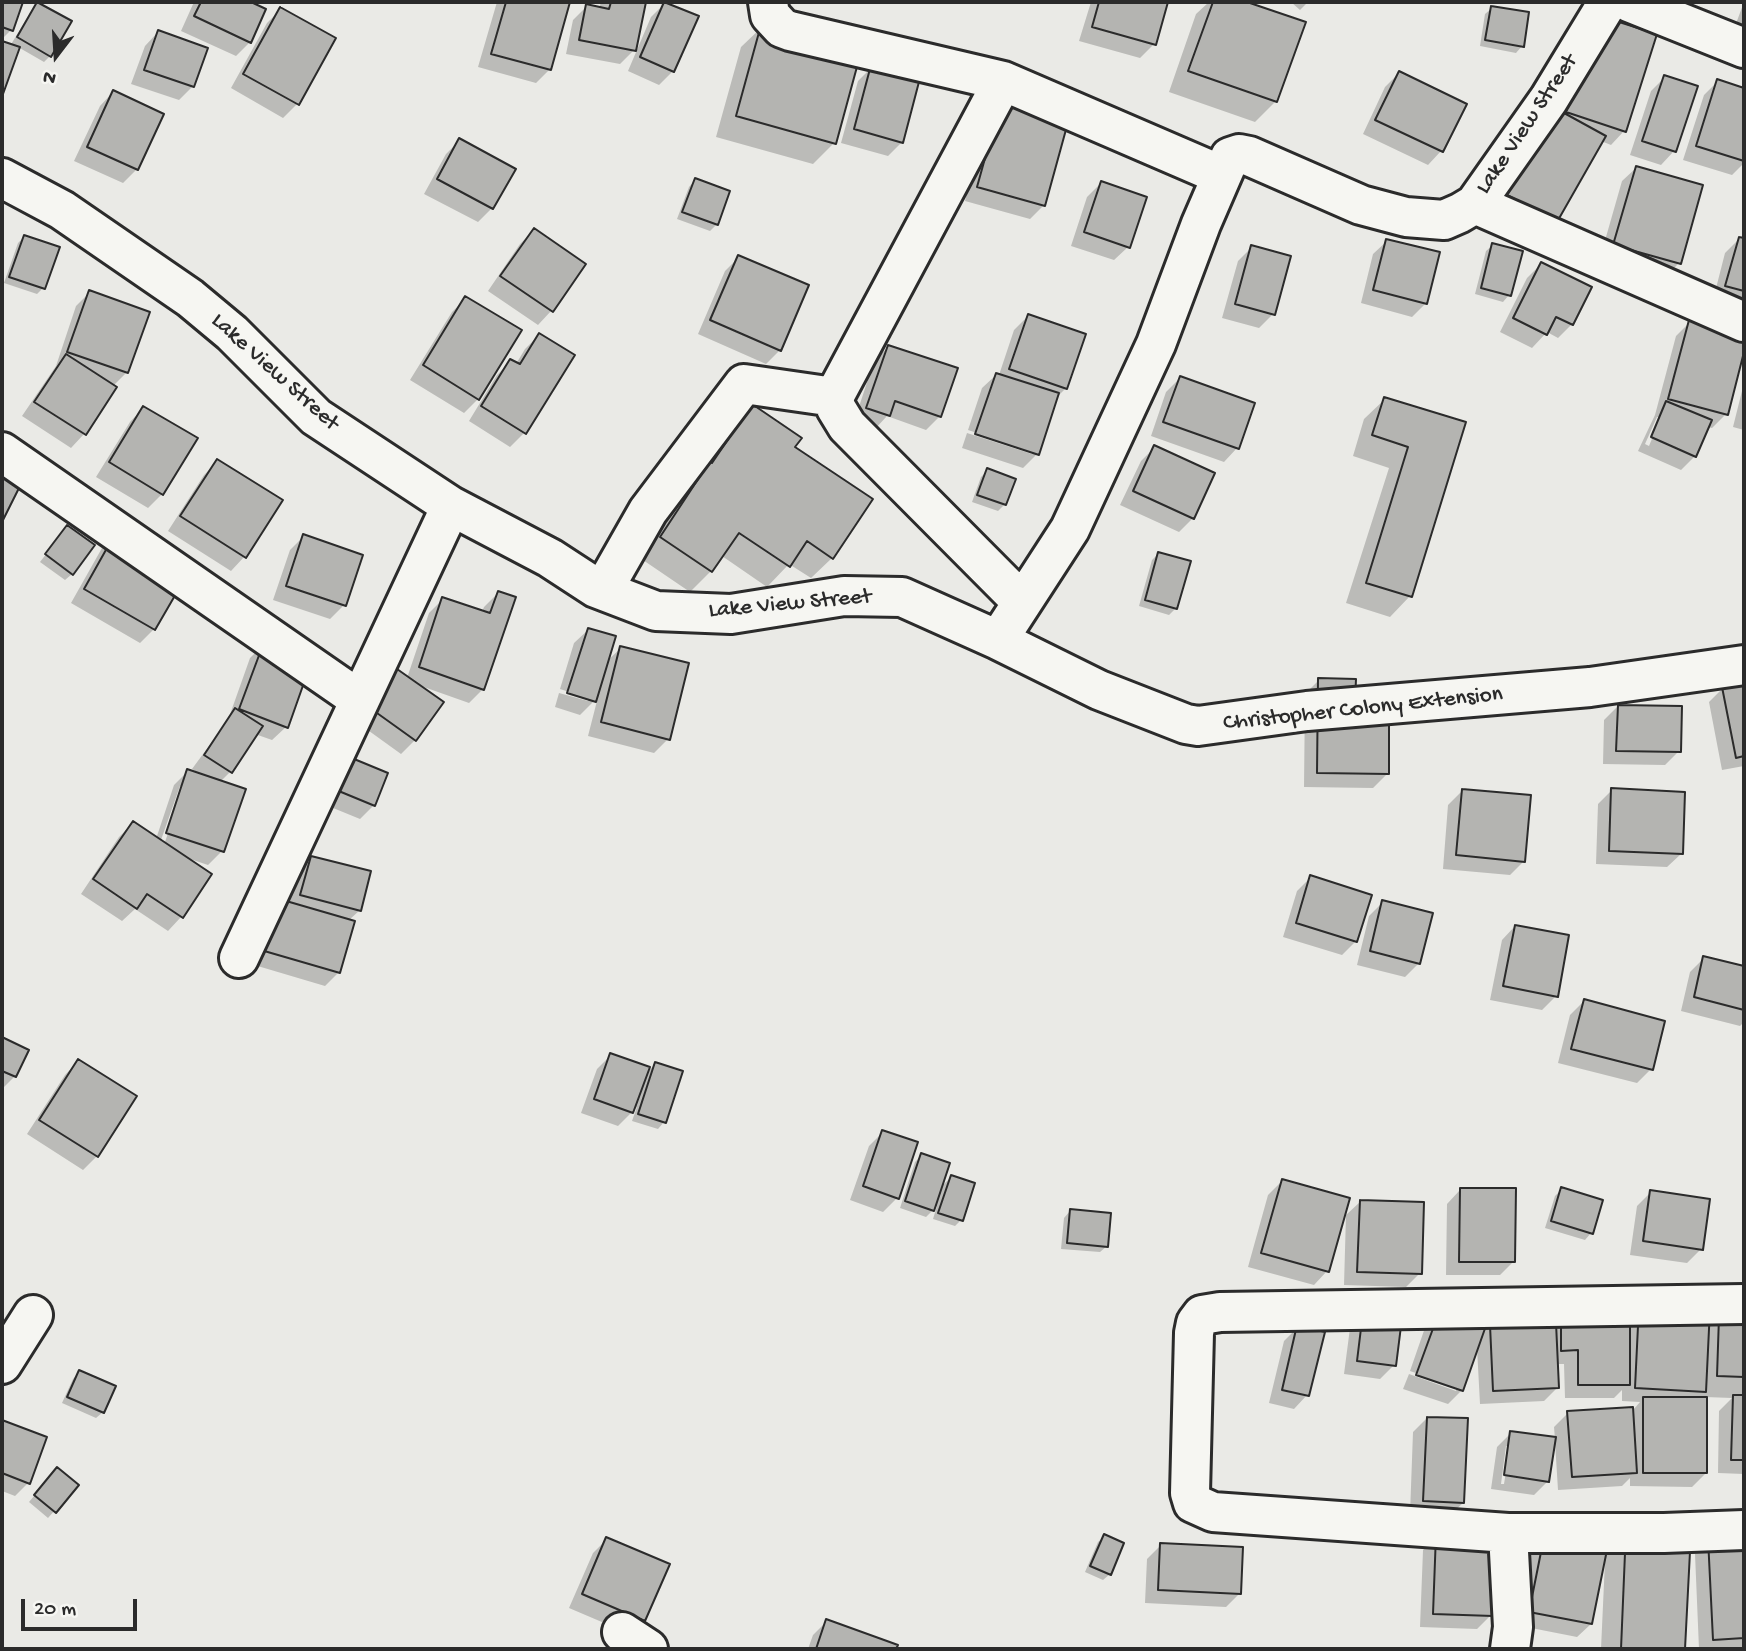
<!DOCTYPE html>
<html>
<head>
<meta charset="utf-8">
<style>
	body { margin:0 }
	#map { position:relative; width:1746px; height:1651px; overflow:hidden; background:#eaeae6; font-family:"Gochi Hand",sans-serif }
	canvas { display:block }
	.frame { position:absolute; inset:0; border:4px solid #2b2b2b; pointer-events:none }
	.north { position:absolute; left:21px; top:21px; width:70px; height:70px; -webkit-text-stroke:5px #f6f6f2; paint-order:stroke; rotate:197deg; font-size:19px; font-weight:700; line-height:28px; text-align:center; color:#2b2b2b }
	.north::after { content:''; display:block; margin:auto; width:24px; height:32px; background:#2b2b2b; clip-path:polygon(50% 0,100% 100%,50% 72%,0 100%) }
	.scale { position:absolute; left:21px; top:1599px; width:116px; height:32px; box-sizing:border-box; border:4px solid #2b2b2b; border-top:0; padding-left:9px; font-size:21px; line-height:24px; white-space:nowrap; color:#2b2b2b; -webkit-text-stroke:5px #f6f6f2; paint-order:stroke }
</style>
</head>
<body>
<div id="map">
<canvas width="1746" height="1651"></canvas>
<div class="frame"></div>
<div class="north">N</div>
<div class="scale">20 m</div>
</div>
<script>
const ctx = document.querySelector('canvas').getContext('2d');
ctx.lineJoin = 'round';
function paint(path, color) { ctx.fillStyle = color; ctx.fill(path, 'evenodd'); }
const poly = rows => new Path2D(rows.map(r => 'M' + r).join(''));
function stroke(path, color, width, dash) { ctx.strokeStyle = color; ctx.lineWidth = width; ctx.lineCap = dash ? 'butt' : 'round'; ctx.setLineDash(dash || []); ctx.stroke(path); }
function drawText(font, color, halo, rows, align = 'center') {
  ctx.font = font + ' "Gochi Hand",sans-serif'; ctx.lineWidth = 6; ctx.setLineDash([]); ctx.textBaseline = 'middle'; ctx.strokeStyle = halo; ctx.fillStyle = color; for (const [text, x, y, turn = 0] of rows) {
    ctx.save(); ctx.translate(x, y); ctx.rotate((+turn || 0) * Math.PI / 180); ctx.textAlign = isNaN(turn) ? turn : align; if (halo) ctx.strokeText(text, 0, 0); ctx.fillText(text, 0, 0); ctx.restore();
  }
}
const shadow = poly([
	[2,2,21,2,11,30,2,39],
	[194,2,246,2,264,10,250,42,236,56,181,31],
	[497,2,568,2,550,69,536,83,478,67],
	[601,2,644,2,634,50,620,64,566,54,573,20,587,6,599,9],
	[1091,2,1166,2,1154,44,1140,58,1079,41],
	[1209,2,1242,2,1304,23,1276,101,1255,122,1169,92,1196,14],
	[1291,2,1308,2,1300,10],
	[1744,2,1744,33,1734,29],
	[38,3,50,56,44,62,18,47,2,93,2,43,10,46,32,10],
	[665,3,673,71,659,85,628,71,651,17],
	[1492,8,1522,46,1516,53,1480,46,1485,14],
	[281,9,297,104,283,118,231,88,267,23],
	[762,27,834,143,813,164,716,137,741,47],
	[1583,30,1624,131,1611,145,1601,141,1542,235,1494,209],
	[158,32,193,86,179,100,131,84,145,46],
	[872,67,902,142,888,156,841,143,858,81],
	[1399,73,1465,105,1441,151,1428,165,1363,134,1385,87],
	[1665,77,1674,151,1661,165,1630,155,1651,91],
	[1718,81,1744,89,1744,163,1732,175,1683,160,1704,95],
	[113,92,137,169,123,183,74,161,100,106],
	[988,113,1044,205,1030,219,965,201],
	[460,140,513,169,492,208,478,222,424,194,446,154],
	[1636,168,1679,263,1665,277,1600,258,1622,181],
	[695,180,717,224,710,231,677,219,689,187],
	[1101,183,1128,247,1114,260,1071,246,1087,197],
	[534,230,584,265,551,311,538,325,488,291,520,244],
	[24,237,43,288,37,294,4,283,18,243],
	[1739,239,1744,240,1744,308,1713,300,1725,253],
	[1387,241,1426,303,1412,317,1361,303,1373,254],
	[1493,245,1509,295,1503,302,1475,294,1486,251],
	[1252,247,1273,314,1259,328,1222,318,1238,261],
	[739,257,780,350,766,364,698,334,725,271],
	[1541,264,1572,324,1558,338,1547,332,1532,348,1500,332,1527,278],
	[90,292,127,372,113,386,115,388,84,434,71,448,22,416,56,366,76,306],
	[466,298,478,399,464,413,410,380,452,312],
	[1028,316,1066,388,1056,398,1037,454,1023,468,962,448,967,433,1032,454,1032,451,968,430,982,388,996,375,999,375,1014,330],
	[1690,322,1744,336,1744,345,1726,414,1712,428,1707,427,1695,456,1681,470,1638,451,1655,415,1676,336],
	[1657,417,1661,417,1649,446,1645,444],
	[539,335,524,433,510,447,469,421,497,375,511,361,516,364,525,349],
	[888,347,940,416,926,430,887,416,875,429,854,422,874,361],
	[1180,378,1237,448,1224,462,1151,436,1166,392],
	[1744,383,1744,430,1733,427],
	[1385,399,1464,423,1410,596,1390,617,1346,603,1389,468,1353,456,1364,419],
	[753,407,793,448,832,558,811,578,789,564,767,587,722,556,711,571,690,592,640,558,690,484,732,427],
	[143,408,162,494,148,508,96,477,130,422],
	[1155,447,1193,518,1179,532,1120,505,1141,461],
	[218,461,244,557,231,571,168,531,204,475],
	[988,470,1005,504,998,511,972,502,981,477],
	[67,527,72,574,65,580,40,562],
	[116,535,154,629,140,643,71,603,102,548],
	[304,536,344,605,330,619,273,600,290,550],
	[1158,554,1176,608,1169,615,1139,606,1152,560],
	[498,593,483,689,469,703,421,686,415,740,401,754,358,723,407,678,429,613,443,599,482,612,484,607],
	[588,630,606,662,621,648,668,739,654,753,588,736,598,697,580,715,555,707,559,693,588,701,588,698,560,689,574,643],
	[264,644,286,727,272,740,255,734,230,772,220,782,243,790,222,851,208,865,187,858,181,917,168,931,135,909,122,921,81,894,119,837,133,823,156,839,174,785,188,771,198,773,192,769,228,720,250,658],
	[180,786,184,786,165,842,161,840],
	[1319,680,1353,705,1387,774,1373,788,1304,787,1305,694],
	[1744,684,1744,766,1722,770,1709,702,1723,688],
	[1618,706,1679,751,1665,765,1603,764,1604,720],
	[329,770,374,805,360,819,316,801],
	[1612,790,1681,854,1667,867,1596,864,1598,804],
	[1462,791,1524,861,1510,875,1443,869,1448,805],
	[311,858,360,910,348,921,339,972,325,986,234,959,289,904,298,871],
	[1311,877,1356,941,1342,955,1283,937,1297,891],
	[1383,902,1419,963,1405,977,1357,965,1369,916],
	[1515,926,1556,996,1542,1010,1490,1000,1502,940],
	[1704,958,1744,968,1744,1022,1740,1026,1681,1011,1690,972],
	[1584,1001,1651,1069,1637,1083,1558,1063,1570,1015],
	[2,1039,27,1051,15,1076,2,1089],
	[611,1055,646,1074,655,1064,664,1122,658,1129,632,1121,637,1107,618,1126,581,1113,597,1069],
	[78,1061,97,1156,83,1170,27,1134,65,1075],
	[883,1132,897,1198,883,1212,850,1200,869,1146],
	[922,1155,940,1188,951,1177,961,1220,955,1226,933,1219,937,1206,926,1217,900,1208,915,1162],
	[1282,1181,1327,1271,1314,1285,1248,1267,1268,1195],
	[1562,1189,1591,1233,1585,1240,1545,1228,1555,1196],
	[1460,1190,1514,1261,1500,1275,1446,1275,1447,1204],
	[1651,1192,1701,1249,1687,1263,1630,1255,1637,1206],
	[1360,1202,1420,1273,1406,1287,1344,1285,1346,1215],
	[1070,1211,1107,1246,1100,1252,1061,1249,1064,1218],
	[1744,1290,1744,1474,1718,1473,1719,1411,1732,1398,1705,1397,1706,1473,1692,1487,1630,1486,1630,1478,1622,1486,1558,1490,1555,1442,1548,1481,1534,1495,1491,1489,1497,1447,1511,1433,1555,1439,1554,1427,1568,1413,1634,1409,1640,1402,1622,1401,1622,1390,1614,1398,1565,1398,1564,1364,1557,1364,1558,1387,1544,1401,1480,1404,1477,1348,1462,1390,1448,1404,1403,1389,1409,1374,1456,1391,1456,1387,1410,1371,1428,1319],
	[1506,1446,1510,1446,1504,1484,1501,1484],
	[1400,1319,1394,1365,1380,1379,1344,1374,1350,1328],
	[1298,1327,1307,1395,1294,1409,1269,1403,1284,1341],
	[79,1372,103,1412,96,1418,62,1403,73,1379],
	[1427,1418,1463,1503,1449,1516,1410,1514,1413,1432],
	[2,1422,45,1438,28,1483,15,1496,2,1491],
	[51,1476,77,1485,48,1518,29,1502],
	[1689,1534,1683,1649,1601,1649,1605,1561,1603,1561,1591,1624,1577,1637,1516,1625,1533,1543],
	[1105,1536,1110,1574,1103,1580,1085,1572,1098,1542],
	[1437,1536,1491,1615,1477,1629,1420,1627,1423,1550],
	[1744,1538,1744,1649,1699,1649,1695,1554,1709,1540],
	[607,1539,644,1620,630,1634,569,1608,593,1553],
	[1161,1545,1240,1593,1226,1607,1145,1603,1147,1559],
	[827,1621,895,1646,894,1649,808,1649,813,1635]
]);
const building = poly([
	[2,2,23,2,13,31,2,27,2,2],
	[37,2,72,21,51,57,17,37,37,2],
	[201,2,251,2,266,9,251,43,194,16,201,2],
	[506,2,570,2,551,70,491,54,506,2],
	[611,2,646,2,636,51,579,40,586,4,609,9,611,2],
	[664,2,699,16,674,72,640,57,664,2],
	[1099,2,1168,2,1156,45,1092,27,1099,2],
	[1213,2,1247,2,1306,22,1277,102,1188,71,1213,2],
	[1491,6,1529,12,1524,47,1485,40,1491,6],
	[280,7,336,38,299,105,243,74,280,7],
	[1597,15,1657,34,1626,132,1566,112,1597,15],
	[761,25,861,52,836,144,736,116,761,25],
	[158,30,208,48,194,87,144,70,158,30],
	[2,41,20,47,3,94,2,93,2,41],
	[871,65,920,78,903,143,854,129,871,65],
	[1399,71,1467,104,1443,152,1375,120,1399,71],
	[1664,75,1698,86,1676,152,1642,141,1664,75],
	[1717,79,1744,88,1744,161,1696,146,1717,79],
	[113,90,164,114,138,170,87,147,113,90],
	[1002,97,1070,115,1045,206,977,187,1002,97],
	[1555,108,1606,136,1557,222,1507,195,1555,108],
	[459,138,516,169,493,209,437,179,459,138],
	[1636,166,1703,185,1681,264,1613,245,1636,166],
	[695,178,730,191,718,225,682,212,695,178],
	[1101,181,1147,197,1130,248,1084,232,1101,181],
	[534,228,586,264,553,312,500,276,534,228],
	[24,235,60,247,45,289,9,277,24,235],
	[1739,237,1744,238,1744,291,1725,286,1739,237],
	[1386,239,1440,252,1427,304,1373,290,1386,239],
	[1492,243,1523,251,1511,296,1481,288,1492,243],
	[1251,245,1291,256,1275,315,1235,304,1251,245],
	[738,255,809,285,781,351,710,320,738,255],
	[1541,262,1592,287,1573,325,1556,317,1547,335,1513,318,1541,262],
	[89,290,150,312,128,373,67,352,89,290],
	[465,296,522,330,479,400,423,365,465,296],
	[1028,314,1086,334,1067,389,1009,369,1028,314],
	[1689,320,1744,334,1744,352,1728,415,1668,399,1689,320],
	[539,333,575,355,526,434,481,406,510,359,520,364,539,333],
	[888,345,958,368,941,417,895,401,890,416,866,408,888,345],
	[66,354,117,387,86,435,34,402,66,354],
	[996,373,1059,393,1039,455,975,434,996,373],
	[1180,376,1255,403,1239,449,1163,422,1180,376],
	[1384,397,1466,422,1412,597,1366,583,1408,447,1372,435,1384,397],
	[1666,401,1712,420,1696,457,1651,437,1666,401],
	[752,404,802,438,795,447,873,499,833,559,807,541,790,567,739,533,712,572,660,537,710,461,712,463,752,404],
	[143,406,198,438,163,495,109,462,143,406],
	[1154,445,1215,473,1194,519,1133,491,1154,445],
	[2,447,32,462,2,522,2,447],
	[217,459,283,500,246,558,180,516,217,459],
	[987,468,1016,479,1006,505,977,495,987,468],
	[67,525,95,545,73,575,45,554,67,525],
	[116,532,188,573,155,630,84,589,116,532],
	[303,534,363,555,346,606,286,586,303,534],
	[1158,552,1191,561,1177,609,1145,600,1158,552],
	[498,591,516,597,484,690,419,667,442,597,490,613,498,591],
	[588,628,616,636,596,702,567,693,588,628],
	[264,642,312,660,288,728,239,709,264,642],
	[620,646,689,663,670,740,601,722,620,646],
	[397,669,444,702,416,741,370,708,397,669],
	[1318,678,1356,679,1355,703,1389,704,1389,774,1317,773,1318,678],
	[1744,682,1744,756,1736,758,1722,687,1744,682],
	[1618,705,1682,706,1681,752,1616,751,1618,705],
	[235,708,263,726,232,773,204,755,235,708],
	[342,754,388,773,375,806,329,787,342,754],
	[187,769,246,789,224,852,166,833,187,769],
	[1611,788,1685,792,1683,854,1609,851,1611,788],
	[1462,789,1531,795,1525,862,1456,855,1462,789],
	[133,821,212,874,183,918,147,894,137,909,93,879,133,821],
	[311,856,371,871,361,911,300,895,311,856],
	[1310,875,1372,895,1357,942,1296,923,1310,875],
	[262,894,355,921,340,973,247,946,262,894],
	[1382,900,1433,913,1420,964,1370,951,1382,900],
	[1515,925,1569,935,1558,997,1503,986,1515,925],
	[1703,956,1744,966,1744,1010,1694,997,1703,956],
	[1584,999,1665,1021,1653,1070,1571,1049,1584,999],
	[2,1037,29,1050,16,1077,2,1071,2,1037],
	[610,1053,650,1067,633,1113,594,1099,610,1053],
	[78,1059,137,1096,98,1157,39,1120,78,1059],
	[655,1062,683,1071,666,1123,638,1114,655,1062],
	[882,1130,918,1142,899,1199,863,1186,882,1130],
	[921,1153,950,1163,934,1211,905,1201,921,1153],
	[951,1175,975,1183,963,1221,938,1213,951,1175],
	[1282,1179,1350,1198,1329,1272,1261,1253,1282,1179],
	[1561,1187,1603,1200,1593,1234,1551,1221,1561,1187],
	[1460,1188,1516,1188,1515,1262,1459,1262,1460,1188],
	[1650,1190,1710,1199,1703,1250,1643,1241,1650,1190],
	[1360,1200,1424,1202,1422,1274,1357,1272,1360,1200],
	[1070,1209,1111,1213,1108,1247,1067,1243,1070,1209],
	[1720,1287,1744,1288,1744,1377,1717,1376,1720,1287],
	[1555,1301,1559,1388,1493,1391,1489,1303,1555,1301],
	[1442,1304,1488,1320,1463,1391,1416,1375,1442,1304],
	[1639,1305,1710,1308,1706,1392,1635,1388,1639,1305],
	[1363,1312,1402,1318,1396,1366,1357,1361,1363,1312],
	[1630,1317,1630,1385,1578,1385,1578,1350,1561,1351,1561,1318,1630,1317],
	[1297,1325,1325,1332,1309,1396,1282,1390,1297,1325],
	[79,1370,116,1386,104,1413,67,1397,79,1370],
	[1733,1395,1744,1395,1744,1460,1731,1460,1733,1395],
	[1643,1397,1707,1397,1707,1473,1643,1473,1643,1397],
	[1633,1407,1637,1473,1572,1477,1567,1411,1633,1407],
	[1427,1417,1468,1418,1464,1503,1423,1501,1427,1417],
	[2,1420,47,1437,30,1484,2,1473,2,1420],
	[1510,1431,1556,1437,1549,1482,1504,1475,1510,1431],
	[57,1467,79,1485,56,1513,34,1495,57,1467],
	[1546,1527,1609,1540,1592,1624,1529,1612,1546,1527],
	[1626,1529,1691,1532,1685,1649,1621,1649,1626,1529],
	[1104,1534,1124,1543,1111,1575,1090,1566,1104,1534],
	[1436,1534,1496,1536,1493,1616,1433,1614,1436,1534],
	[606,1537,670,1564,645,1621,582,1594,606,1537],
	[1744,1537,1744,1638,1713,1640,1708,1538,1744,1537],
	[1160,1543,1243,1547,1241,1594,1158,1590,1160,1543],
	[826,1619,898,1645,896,1649,816,1649,826,1619]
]);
const minor = poly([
	[768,2,770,15,782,28,790,31,1003,81,1221,175],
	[1629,2,1744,48],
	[1003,81,834,397,836,408,847,426,1022,602],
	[2,178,62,210,190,298,232,333,316,417,451,506,550,558,596,588,656,611,731,614,844,596,902,597,998,640,1070,529,1156,344,1201,224,1230,157,1239,154,1249,156,1361,205,1406,217,1444,220,1460,213,1475,204,1549,99,1608,2],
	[1475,204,1744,322],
	[2,452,360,700],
	[603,590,648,511,744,384,834,397],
	[998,640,1099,690,1186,724,1198,726,1307,711,1590,687,1744,665],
	[239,958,451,506],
	[1744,1304,1220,1312,1202,1315,1196,1323,1194,1333,1190,1493,1193,1503,1213,1512,1508,1533,1664,1533,1744,1530],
	[2,1364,33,1315],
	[1508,1533,1513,1627,1510,1649],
	[622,1632,648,1649]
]);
const streetNames = [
	["Lake View Street",1528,125,-56],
	["Lake View Street",274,373,42],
	["Lake View Street",790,605,-5],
	["Christopher Colony Extension",1363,710,-6]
];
paint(shadow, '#0003');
paint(building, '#b4b4b1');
stroke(building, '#2b2b2b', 2);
stroke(minor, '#2b2b2b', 44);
stroke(minor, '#f6f6f2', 38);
drawText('23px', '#2b2b2b', '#f6f6f2', streetNames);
</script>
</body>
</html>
